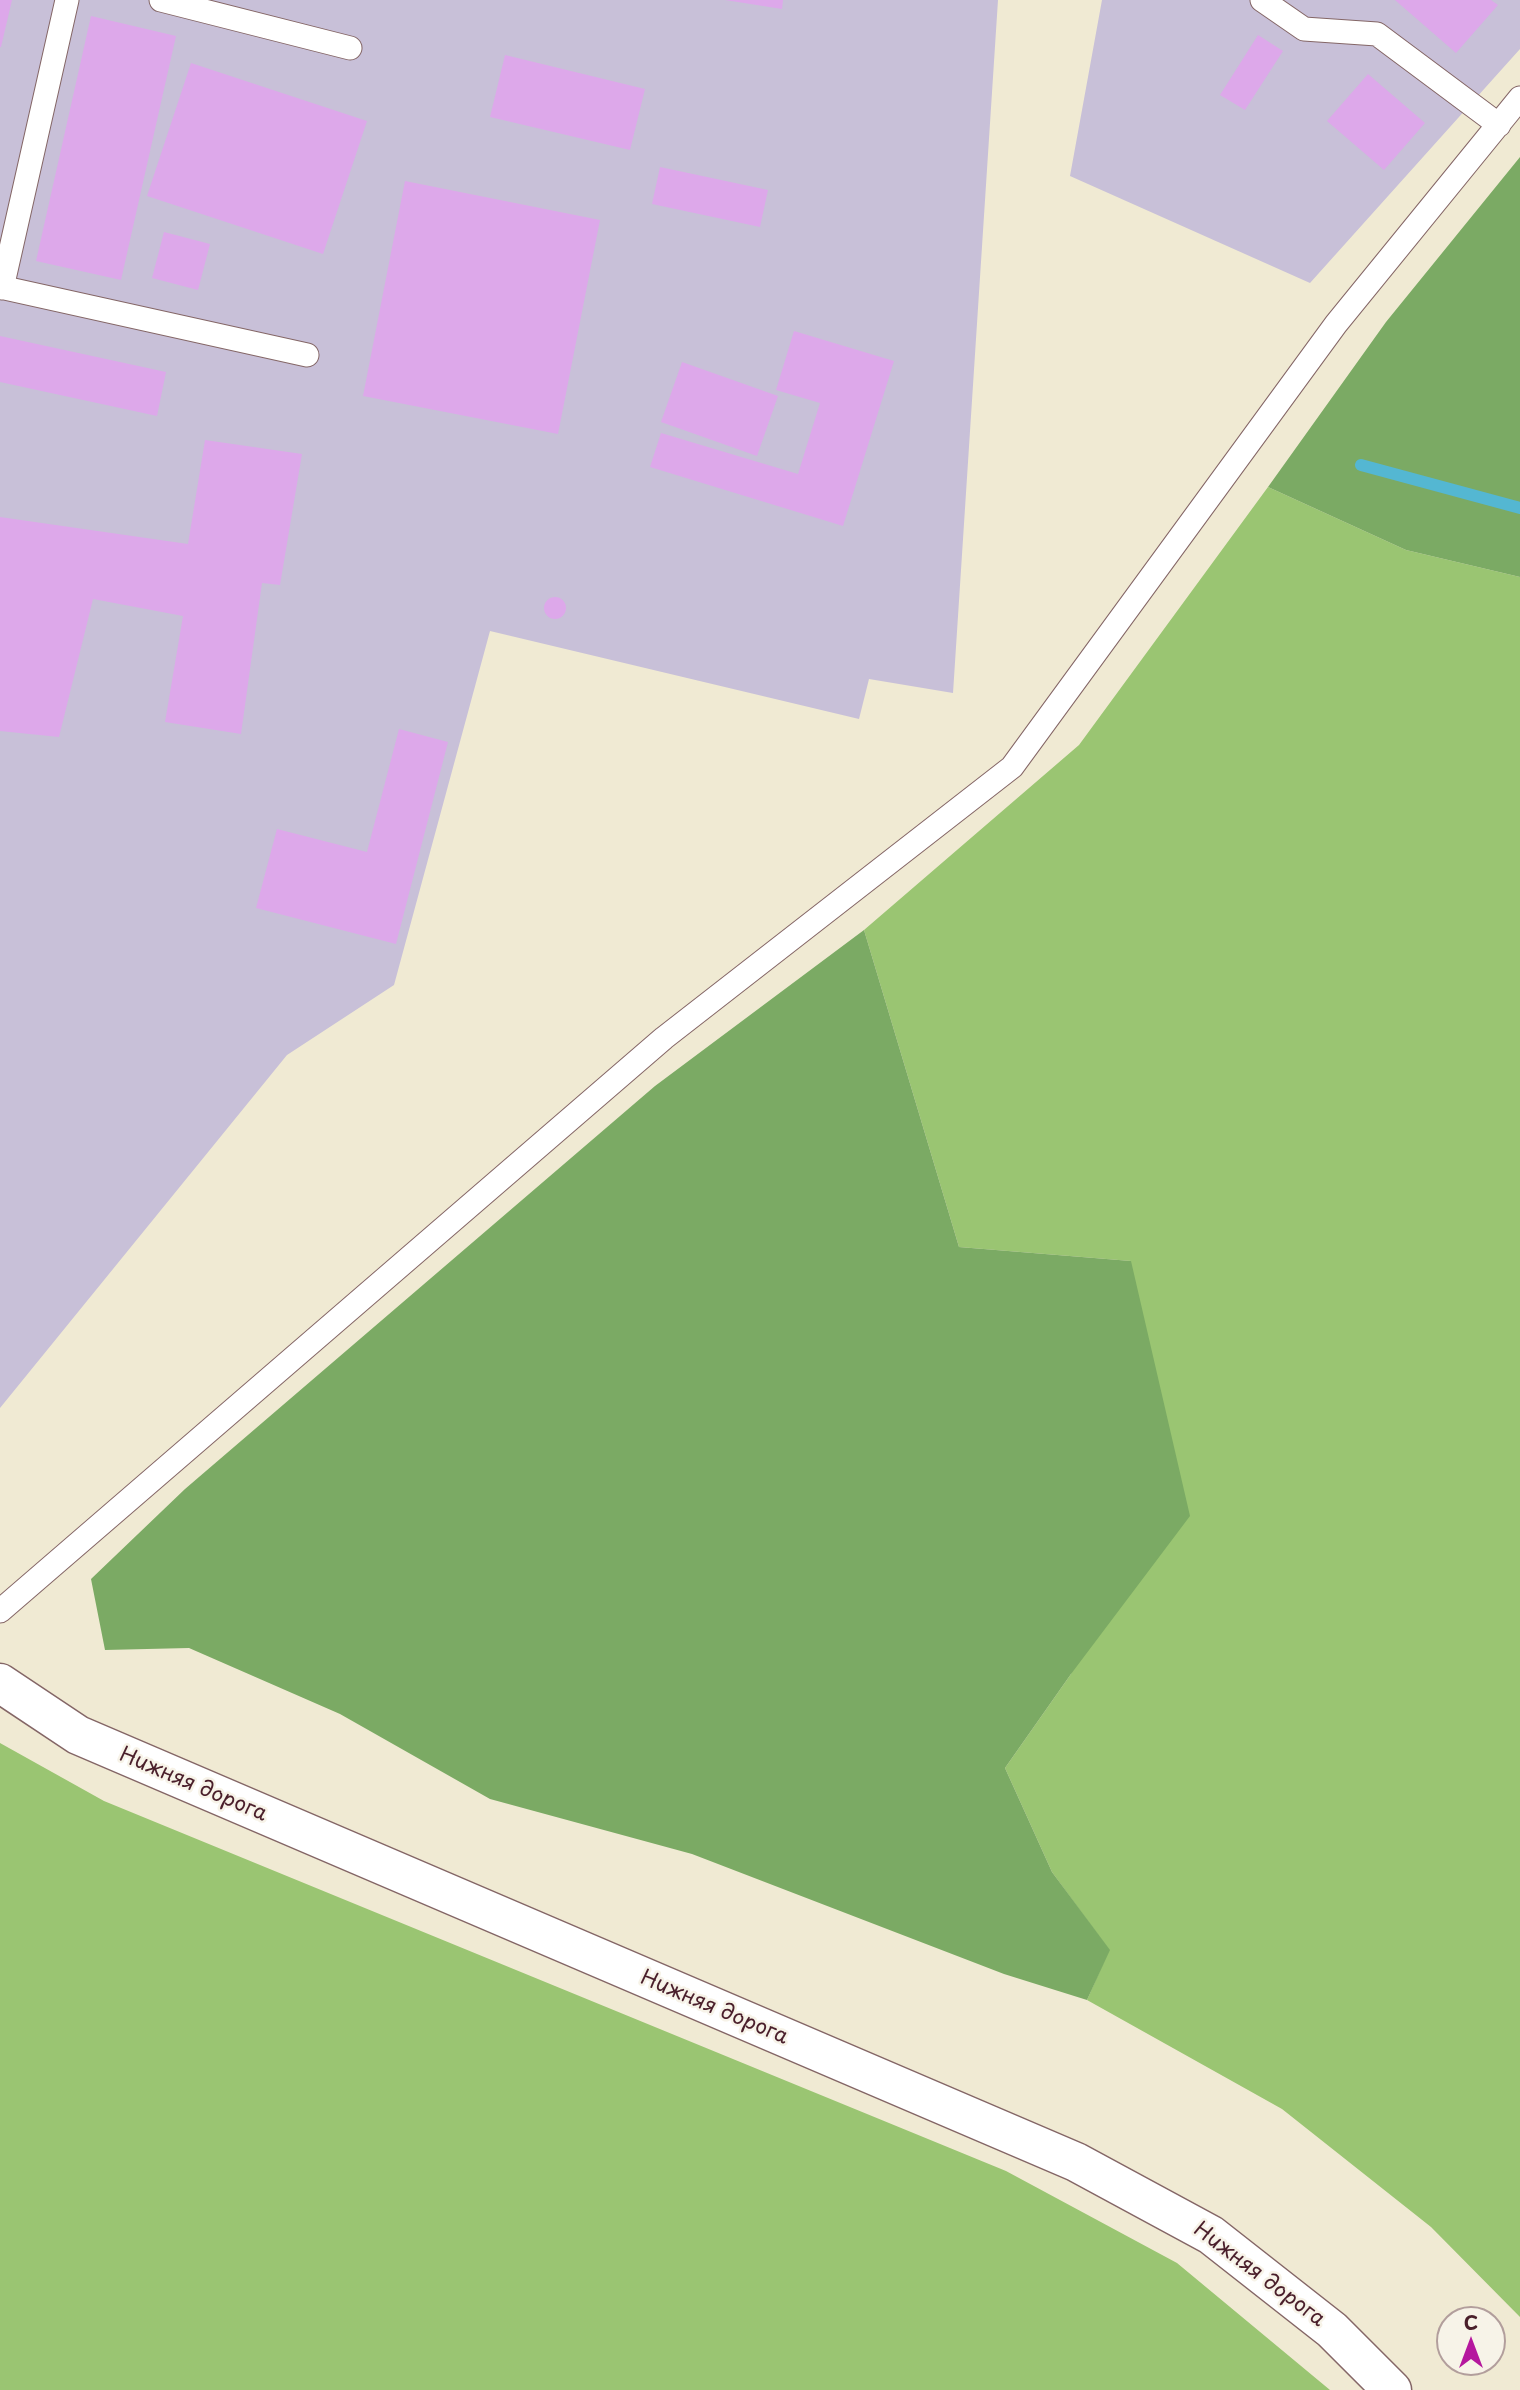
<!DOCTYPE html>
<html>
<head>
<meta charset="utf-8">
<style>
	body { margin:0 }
	#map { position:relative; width:1520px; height:2390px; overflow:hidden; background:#f0ead3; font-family:"Playpen Sans",sans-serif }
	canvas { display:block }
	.north { position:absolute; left:1436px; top:2306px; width:70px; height:70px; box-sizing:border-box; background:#f7f3e8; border:2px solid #b29e9c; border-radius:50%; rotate:0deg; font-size:19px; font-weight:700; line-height:28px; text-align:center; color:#4a1f2b }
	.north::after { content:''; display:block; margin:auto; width:24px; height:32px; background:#b5179e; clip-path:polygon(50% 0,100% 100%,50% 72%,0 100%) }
</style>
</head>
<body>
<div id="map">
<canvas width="1520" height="2390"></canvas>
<div class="north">С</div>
</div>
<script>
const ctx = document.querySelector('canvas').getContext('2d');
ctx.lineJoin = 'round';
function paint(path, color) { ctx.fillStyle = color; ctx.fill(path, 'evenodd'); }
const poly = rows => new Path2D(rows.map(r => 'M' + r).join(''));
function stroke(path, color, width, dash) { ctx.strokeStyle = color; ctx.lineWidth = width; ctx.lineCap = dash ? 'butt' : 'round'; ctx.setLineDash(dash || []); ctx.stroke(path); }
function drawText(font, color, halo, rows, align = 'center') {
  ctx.font = font + ' "Playpen Sans",sans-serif'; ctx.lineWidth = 5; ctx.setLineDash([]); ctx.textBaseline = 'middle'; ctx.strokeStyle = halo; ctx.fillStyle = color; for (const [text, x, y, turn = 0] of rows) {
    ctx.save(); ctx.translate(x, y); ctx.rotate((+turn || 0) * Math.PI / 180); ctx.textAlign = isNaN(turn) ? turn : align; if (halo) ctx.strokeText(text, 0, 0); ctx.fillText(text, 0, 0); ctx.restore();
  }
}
const industrial = poly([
	[0,0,998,0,953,693,869,679,859,719,490,631,394,985,287,1055,0,1408],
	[1102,0,1520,0,1520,49,1310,283,1070,176]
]);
const green = poly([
	[1268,487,1406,550,1520,577,1520,2317,1431,2227,1282,2109,1087,2000,1109,1950,1052,1872,1005,1768,1071,1674,1131,1261,959,1247,864,930,1079,745],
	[0,1743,104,1801,1006,2171,1177,2263,1330,2390,0,2390]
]);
const forest = poly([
	[1520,157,1520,577,1406,550,1268,487,1386,322],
	[864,930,959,1247,1131,1261,1190,1516,1071,1674,1005,1768,1052,1872,1110,1950,1087,2000,1004,1974,692,1854,490,1799,340,1714,189,1648,105,1650,91,1579,185,1489,655,1086]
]);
const stream = poly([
	[1361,465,1520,508]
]);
const building = poly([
	[0,0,12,0,1,47,0,47],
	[725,0,783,0,782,9],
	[1395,0,1491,0,1498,5,1456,53],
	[91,16,176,36,121,280,36,261],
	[1258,35,1283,51,1245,110,1220,95],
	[505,55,645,89,630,150,490,117],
	[191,63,367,121,323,254,147,196],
	[1368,74,1425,123,1384,170,1327,121],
	[660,167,768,190,760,227,652,204],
	[405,181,600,220,558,434,363,396],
	[164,232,210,244,198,290,152,278],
	[794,331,894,361,843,526,650,467,661,433,798,474,820,403,776,390],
	[0,336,166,372,157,416,0,382],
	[682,362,778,396,757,456,661,422],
	[205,440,302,454,280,585,262,583,241,734,165,722,183,616,93,599,59,737,0,731,0,517,188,544],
	'544 608a11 11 0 1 1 22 0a11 11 0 1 1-22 0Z',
	[399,729,448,742,396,944,256,908,277,829,367,852]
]);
const service = poly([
	[161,0,350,48],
	[1262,0,1304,29,1377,34,1499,125],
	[0,287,307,355],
	[2,288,67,0],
	[0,1611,664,1038,1012,767,1336,324,1520,98]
]);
const minor = poly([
	[0,1683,78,1735,1076,2162,1211,2235,1332,2330,1392,2390]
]);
const streetNames = [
	["Нижняя дорога",193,1785,23],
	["Нижняя дорога",714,2008,23],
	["Нижняя дорога",1259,2275,37]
];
paint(industrial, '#c8c0d8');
paint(green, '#9ac572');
paint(forest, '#7baa64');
stroke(stream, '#54b7d2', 12);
paint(building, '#dda8ea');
stroke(service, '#846666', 25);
stroke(minor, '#846666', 41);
stroke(service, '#fff', 23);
stroke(minor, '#fff', 38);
drawText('21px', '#4a1f2b', '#f7f3e8', streetNames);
</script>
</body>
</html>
